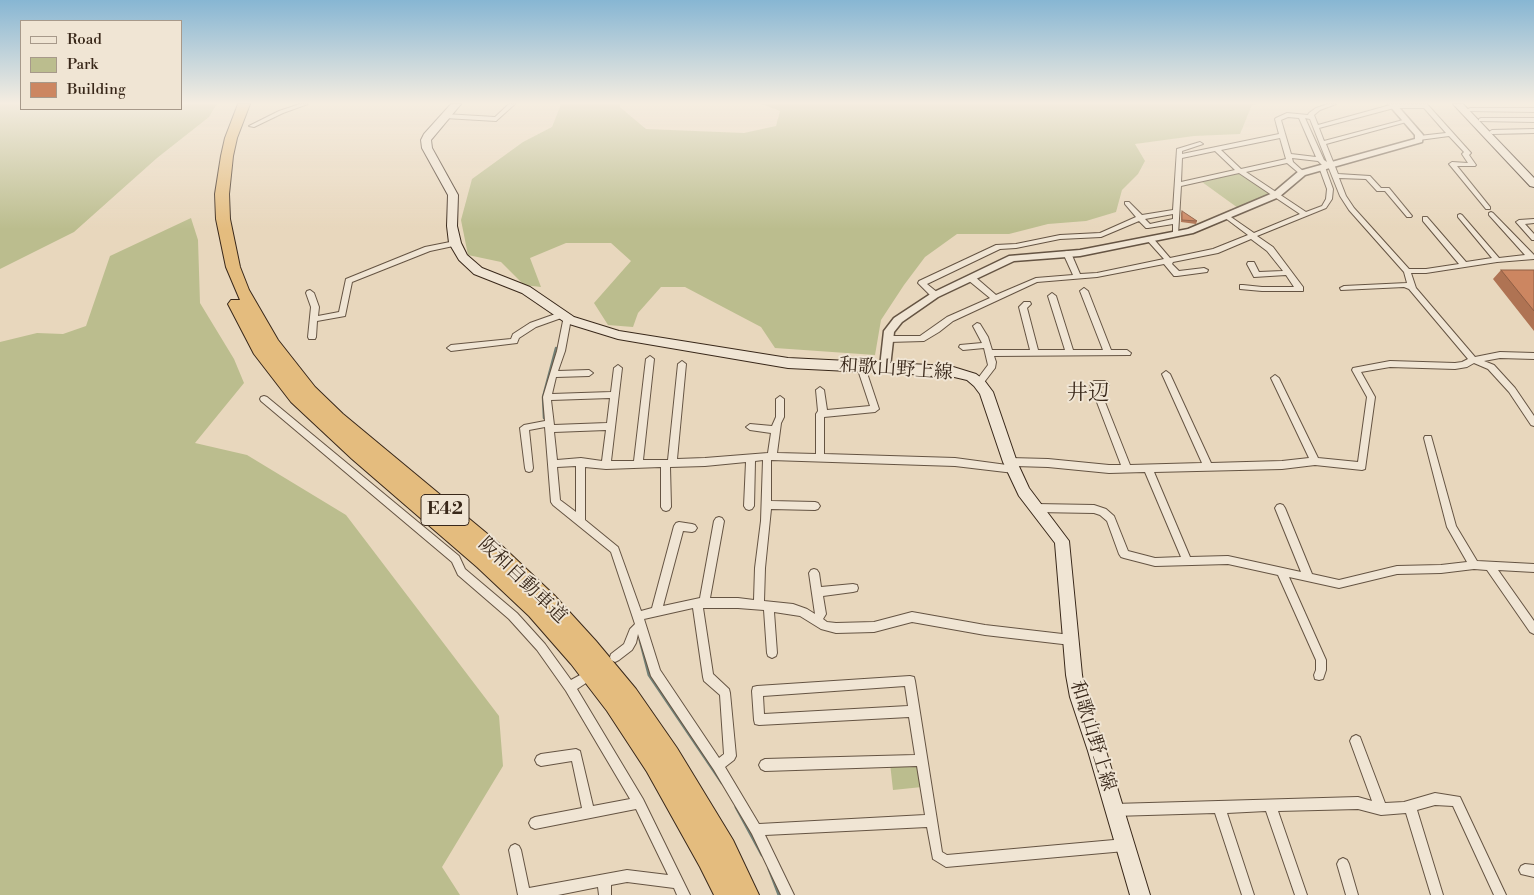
<!DOCTYPE html>
<html>
<head>
<meta charset="utf-8">
<style>
	body { margin:0 }
	#map { position:relative; width:1534px; height:895px; overflow:hidden; background:#e8d7bd; font-family:"Libre Bodoni",serif }
	canvas { display:block }
	.legend { position:absolute; left:20px; top:20px; width:162px; height:90px; box-sizing:border-box; background:#f0e5d4; border:1px solid #a7998a; margin:0; padding:6px 9px; list-style:none; font-size:15px; color:#39281a }
	.legend li { display:flex; align-items:center; gap:10px; height:25px }
	.legend b { width:25px; border:1px solid #a7998a }
</style>
</head>
<body>
<div id="map">
<canvas width="1534" height="895"></canvas>
<ul class="legend">
<li><b style="height:6px;background:#f0e5d4"></b>Road</li>
<li><b style="height:14px;background:#bbbd8e"></b>Park</li>
<li><b style="height:14px;background:#cc8661"></b>Building</li>
</ul>
</div>
<script>
const ctx = document.querySelector('canvas').getContext('2d');
ctx.lineJoin = 'round';
function paint(path, color) { ctx.fillStyle = color; ctx.fill(path, 'evenodd'); }
const poly = rows => new Path2D(rows.map(r => 'M' + r).join(''));
function stroke(path, color, width, dash) { ctx.strokeStyle = color; ctx.lineWidth = width; ctx.lineCap = dash ? 'butt' : 'round'; ctx.setLineDash(dash || []); ctx.stroke(path); }
function drawText(font, color, halo, rows, align = 'center') {
  ctx.font = font + ' "Libre Bodoni","Noto Serif JP",serif'; ctx.lineWidth = 4; ctx.setLineDash([]); ctx.textBaseline = 'middle'; ctx.strokeStyle = halo; ctx.fillStyle = color; for (const [text, x, y, turn = 0] of rows) {
    ctx.save(); ctx.translate(x, y); ctx.rotate((+turn || 0) * Math.PI / 180); ctx.textAlign = isNaN(turn) ? turn : align; if (halo) ctx.strokeText(text, 0, 0); ctx.fillText(text, 0, 0); ctx.restore();
  }
}
const green = poly([
	[0,104,21,104,21,109,181,109,181,104,217,104,209,117,157,158,74,232,0,269],
	[561,104,620,104,620,107,646,129,744,133,776,126,780,111,761,104,1257,104,1252,105,1240,134,1194,136,1135,144,1145,161,1138,174,1122,190,1116,212,1086,221,1048,224,1009,234,957,234,925,257,904,285,881,320,875,355,775,348,761,327,685,287,661,287,638,313,633,327,608,325,594,303,631,261,611,243,566,243,530,258,541,287,524,285,501,262,468,255,461,220,472,179,523,142,552,127],
	[1240,173,1271,193,1238,208,1202,182],
	[191,218,198,240,200,303,234,359,244,383,195,443,247,455,346,515,499,716,503,766,442,867,460,895,0,895,0,342,37,333,63,334,86,326,110,256],
	[890,763,919,763,922,787,893,790]
]);
const streamFar1 = poly([
	[544,418,543,397,556,348]
]);
const stream = poly([
	[640,640,649,675,722,783],
	[736,807,762,855],
	[769,869,779,895]
]);
const minor = poly([
	[300,104,308,104,283,113,254,127,249,126,279,111,300,104],
	[509,104,515,104,496,121,445,118,442,116,445,114,495,117,509,104],
	[1328,104,1336,104,1320,110,1314,115,1318,125,1394,104,1427,104,1471,153,1469,155,1476,165,1475,166,1457,166,1490,207,1490,209,1486,209,1449,164,1452,162,1468,163,1462,154,1464,152,1449,136,1419,140,1416,138,1419,136,1446,133,1424,108,1394,108,1319,128,1324,141,1407,119,1410,121,1326,144,1338,174,1370,176,1381,188,1389,188,1412,216,1411,217,1407,217,1385,191,1377,191,1366,179,1339,178,1346,196,1354,208,1409,269,1426,269,1459,264,1423,221,1423,217,1427,217,1466,262,1492,258,1458,217,1458,215,1460,214,1462,215,1499,258,1525,255,1489,215,1489,213,1491,212,1493,213,1534,255,1534,259,1497,262,1426,273,1411,273,1416,288,1475,357,1500,352,1534,353,1534,359,1500,358,1484,361,1494,365,1515,388,1534,416,1534,426,1531,425,1509,392,1488,369,1474,363,1467,367,1455,369,1390,367,1361,372,1375,397,1365,469,1362,470,1315,465,1282,469,1154,472,1190,557,1228,556,1301,572,1275,508,1277,505,1280,504,1283,505,1285,508,1312,574,1339,580,1397,566,1441,565,1467,562,1447,527,1424,438,1425,436,1431,436,1456,526,1477,561,1534,564,1534,572,1498,570,1534,621,1534,634,1530,632,1487,570,1474,569,1441,573,1397,574,1339,588,1289,577,1326,660,1326,670,1323,679,1319,680,1315,679,1314,675,1316,670,1316,660,1278,575,1228,564,1155,566,1124,558,1121,557,1119,554,1107,521,1100,515,1094,513,1036,512,1033,511,1031,508,1033,505,1036,504,1094,505,1106,509,1114,516,1128,551,1155,558,1181,557,1145,472,1109,473,1048,467,1015,466,1018,469,1017,472,1014,473,955,466,771,460,771,501,815,502,818,503,820,506,818,509,815,510,771,509,765,568,764,601,793,604,807,609,815,614,809,573,811,570,814,569,817,570,819,573,821,587,853,584,857,585,858,588,857,591,853,592,823,596,826,614,823,619,827,622,836,623,874,622,912,612,985,625,1071,635,1075,637,1076,640,1075,643,1071,645,985,635,912,622,874,632,836,633,821,629,800,616,774,612,777,653,776,656,772,658,768,656,767,653,764,610,738,608,703,608,713,674,729,689,730,693,736,756,734,760,725,767,759,824,925,815,917,766,765,771,761,769,759,765,761,761,765,759,915,755,909,717,759,725,755,724,754,720,752,691,753,687,757,686,910,676,914,677,915,681,942,852,947,855,1125,839,1129,841,1131,845,1129,849,1125,851,946,867,933,859,927,827,765,835,794,895,781,895,752,834,714,770,651,676,638,634,636,643,632,650,619,660,615,662,611,660,610,657,611,654,624,644,630,629,635,624,611,552,553,505,551,502,545,427,529,430,533,468,532,471,529,472,526,471,525,468,520,428,524,425,545,421,543,397,557,351,563,321,570,317,574,320,570,324,565,351,558,371,589,370,593,373,589,376,556,377,552,394,611,392,614,368,618,365,622,368,611,461,634,461,646,359,650,356,654,359,643,460,668,460,678,364,682,361,686,364,677,459,705,458,768,453,771,433,750,430,746,427,750,424,772,426,776,417,776,399,780,396,784,399,784,417,781,423,777,453,816,454,816,414,818,411,816,390,820,387,824,390,827,410,870,406,857,367,861,364,865,367,879,409,875,412,824,417,824,454,955,458,1007,465,1006,462,1007,459,1010,458,1048,459,1109,465,1121,465,1090,384,1094,381,1105,381,1108,382,1109,384,1108,386,1099,387,1130,465,1202,463,1162,374,1166,371,1170,374,1211,463,1282,461,1309,458,1271,378,1275,375,1279,378,1318,458,1358,462,1367,397,1352,370,1353,368,1390,361,1455,363,1462,362,1468,359,1409,289,1404,287,1341,290,1340,288,1344,286,1407,283,1404,272,1349,210,1340,196,1328,166,1325,167,1333,189,1332,199,1326,208,1257,236,1273,247,1303,287,1303,291,1262,291,1240,289,1240,285,1243,285,1262,287,1294,287,1286,275,1254,277,1247,264,1248,262,1254,262,1259,272,1283,271,1267,251,1251,239,1218,253,1173,262,1172,264,1179,271,1204,268,1208,270,1207,272,1177,276,1174,276,1164,264,1097,277,1037,282,953,321,939,332,924,341,888,342,884,339,888,336,920,336,947,317,990,298,968,280,968,276,974,276,996,295,1036,278,1073,275,1063,253,1067,251,1071,253,1080,274,1097,273,1164,259,1146,239,1150,237,1152,237,1170,258,1213,249,1248,235,1224,217,1224,215,1228,215,1254,233,1300,214,1239,173,1181,186,1178,235,1174,235,1173,233,1173,224,1148,228,1146,228,1139,221,1101,237,1060,239,1016,248,1000,249,927,284,938,293,939,295,938,297,932,297,918,283,919,281,996,245,1016,244,1060,235,1100,233,1136,217,1125,204,1125,202,1129,202,1142,215,1173,210,1177,149,1200,142,1203,144,1182,151,1182,154,1279,134,1275,119,1276,118,1287,113,1308,115,1309,113,1316,108,1328,104],
	[1288,117,1299,118,1316,157,1291,154,1281,120,1288,117],
	[1305,118,1310,119,1327,162,1324,160,1305,118],
	[1280,138,1286,159,1241,169,1221,150,1280,138],
	[1215,151,1235,170,1181,182,1182,158,1215,151],
	[1292,158,1318,161,1322,165,1319,167,1327,189,1326,199,1322,206,1306,212,1246,172,1287,163,1300,174,1304,174,1304,172,1293,162,1292,158],
	[1173,214,1173,219,1150,224,1145,219,1173,214],
	[610,398,607,423,554,425,551,400,610,398],
	[606,430,602,461,581,458,557,460,554,432,606,430],
	[763,460,761,521,755,568,754,600,738,598,710,598,724,521,722,518,719,517,716,518,714,521,700,598,663,606,683,531,692,532,695,531,697,528,695,525,692,524,679,522,676,523,674,526,652,608,641,611,618,547,585,520,585,467,606,469,661,467,661,507,663,510,666,511,669,510,671,507,670,467,705,466,746,462,744,506,746,509,749,510,752,509,754,506,755,461,763,460],
	[576,466,576,512,560,500,557,467,576,466],
	[693,608,703,677,704,681,720,695,724,754,719,758,660,670,644,619,693,608],
	[905,686,908,706,764,714,763,696,905,686],
	[1470,108,1534,108,1534,112,1468,111,1468,109,1470,108],
	[1481,118,1534,118,1534,122,1479,121,1479,119,1481,118],
	[1534,129,1534,133,1492,134,1489,132,1492,130,1534,129],
	[1534,219,1534,223,1525,224,1534,234,1534,240,1532,240,1516,222,1519,220,1534,219],
	[455,241,459,243,458,245,430,251,352,282,345,316,317,321,316,337,315,339,309,339,308,337,311,307,306,293,307,291,310,290,314,293,319,307,318,316,339,312,346,279,425,247,455,241],
	[1084,288,1088,291,1111,350,1127,350,1131,353,1130,355,994,356,996,362,995,368,982,385,976,385,975,383,976,381,988,365,984,348,963,350,959,347,960,345,982,343,973,326,977,323,980,324,988,337,992,350,1030,350,1019,307,1024,302,1030,302,1031,304,1027,308,1038,350,1065,350,1048,296,1052,293,1056,296,1073,350,1103,350,1080,291,1084,288],
	[561,312,564,313,565,315,564,317,536,327,519,338,517,343,451,351,447,348,451,345,511,339,513,334,530,323,561,312],
	[264,396,267,397,459,556,465,569,517,613,545,644,571,680,582,674,586,675,587,679,586,683,577,689,643,799,690,895,677,895,674,888,627,882,611,885,611,895,599,895,598,887,558,895,518,895,509,850,511,846,515,844,519,846,521,850,529,888,627,870,668,875,636,809,535,829,531,827,529,823,531,819,535,817,582,808,572,761,541,766,537,764,535,760,537,756,541,754,576,749,580,751,593,806,630,799,566,691,537,650,509,619,458,575,452,562,261,401,260,399,261,397,264,396],
	[1356,735,1360,737,1385,803,1404,802,1435,793,1460,797,1506,895,1494,895,1453,806,1435,805,1417,810,1443,895,1431,895,1406,813,1381,815,1358,809,1278,811,1307,895,1295,895,1266,811,1227,813,1254,895,1242,895,1215,813,1114,816,1110,814,1108,810,1110,806,1114,804,1358,797,1372,801,1350,741,1352,737,1356,735],
	[1343,858,1347,860,1349,864,1358,895,1346,895,1337,864,1339,860,1343,858],
	[1525,864,1534,865,1534,877,1521,874,1519,870,1521,866,1525,864]
]);
const tertiary = poly([
	[1388,104,1396,104,1423,135,1422,142,1305,175,1279,197,1193,233,1080,256,1014,261,938,297,902,322,894,332,890,367,885,371,880,367,884,331,894,318,932,293,1009,256,1080,250,1188,229,1273,193,1299,171,1415,139,1415,135,1388,104]
]);
const secondary = poly([
	[451,104,461,104,431,140,432,148,458,195,457,226,461,243,467,255,482,268,530,287,574,317,619,331,788,358,950,366,976,374,984,380,993,392,1017,462,1029,488,1069,541,1082,675,1086,697,1106,751,1150,895,1130,895,1088,751,1070,697,1066,675,1055,543,1019,496,1003,462,980,394,974,386,967,380,950,376,788,368,618,339,566,323,522,293,474,274,459,260,449,243,447,226,448,195,422,148,421,140,424,134,451,104],
	[1453,104,1463,104,1534,178,1534,187,1530,186,1453,104]
]);
const motorway = poly([
	[238,104,250,104,237,138,233,156,229,194,230,219,240,267,249,290,278,340,315,387,343,414,502,546,554,595,596,641,636,689,677,748,733,840,759,895,714,895,700,867,647,772,607,711,571,664,529,616,477,567,352,459,291,402,254,354,228,304,231,300,240,300,226,267,216,219,215,194,221,156,225,138,238,104]
]);
const wall = poly([
	[1182,211,1197,221,1196,224,1181,222,1181,213],
	[1501,270,1534,270,1534,331,1493,279]
]);
const building = poly([
	[1182,211,1197,221,1182,220,1182,211],
	[1501,270,1534,270,1534,311,1501,270]
]);
const shields = [
	[445,510,48]
];
const shieldNames = [
	["E42",445,510]
];
const streetNames = [
	["和歌山野上線",896,370,4],
	["阪和自動車道",522,581,44],
	["和歌山野上線",1092,736,73]
];
const quarterNames = [
	["井辺",1088,394]
];
paint(green, '#bbbd8e');
stroke(streamFar1, '#717f76', 2.5);
stroke(stream, '#717f76', 3);
stroke(minor, '#655443', 2);
stroke(tertiary, '#655443', 3);
stroke(secondary, '#39281a', 2);
stroke(motorway, '#39281a', 2);
paint(minor, '#f0e5d4');
paint(tertiary, '#f0e5d4');
paint(secondary, '#f0e5d4');
paint(motorway, '#e4bc7e');
paint(wall, '#af7353');
paint(building, '#cc8661');
stroke(building, '#8f5e44', 1);
const sky = ctx.createLinearGradient(0, 0, 0, 229);
sky.addColorStop(0, '#87b6d3');
sky.addColorStop(0.45, '#f5ede1');
sky.addColorStop(1, '#f5ede100');
ctx.fillStyle = sky;
ctx.fillRect(0, 0, 1534, 229);
for (const [x, y, w] of shields) { const box = new Path2D(); box.roundRect(x - w / 2, y - 15.5, w, 31, 4); ctx.fillStyle = '#f0e5d4'; ctx.fill(box); stroke(box, '#39281a', 1); }
drawText('bold 18px', '#39281a', null, shieldNames);
drawText('19px', '#39281a', '#f0e5d4', streetNames);
drawText('21px', '#39281a', '#f0e5d4', quarterNames);
</script>
</body>
</html>
